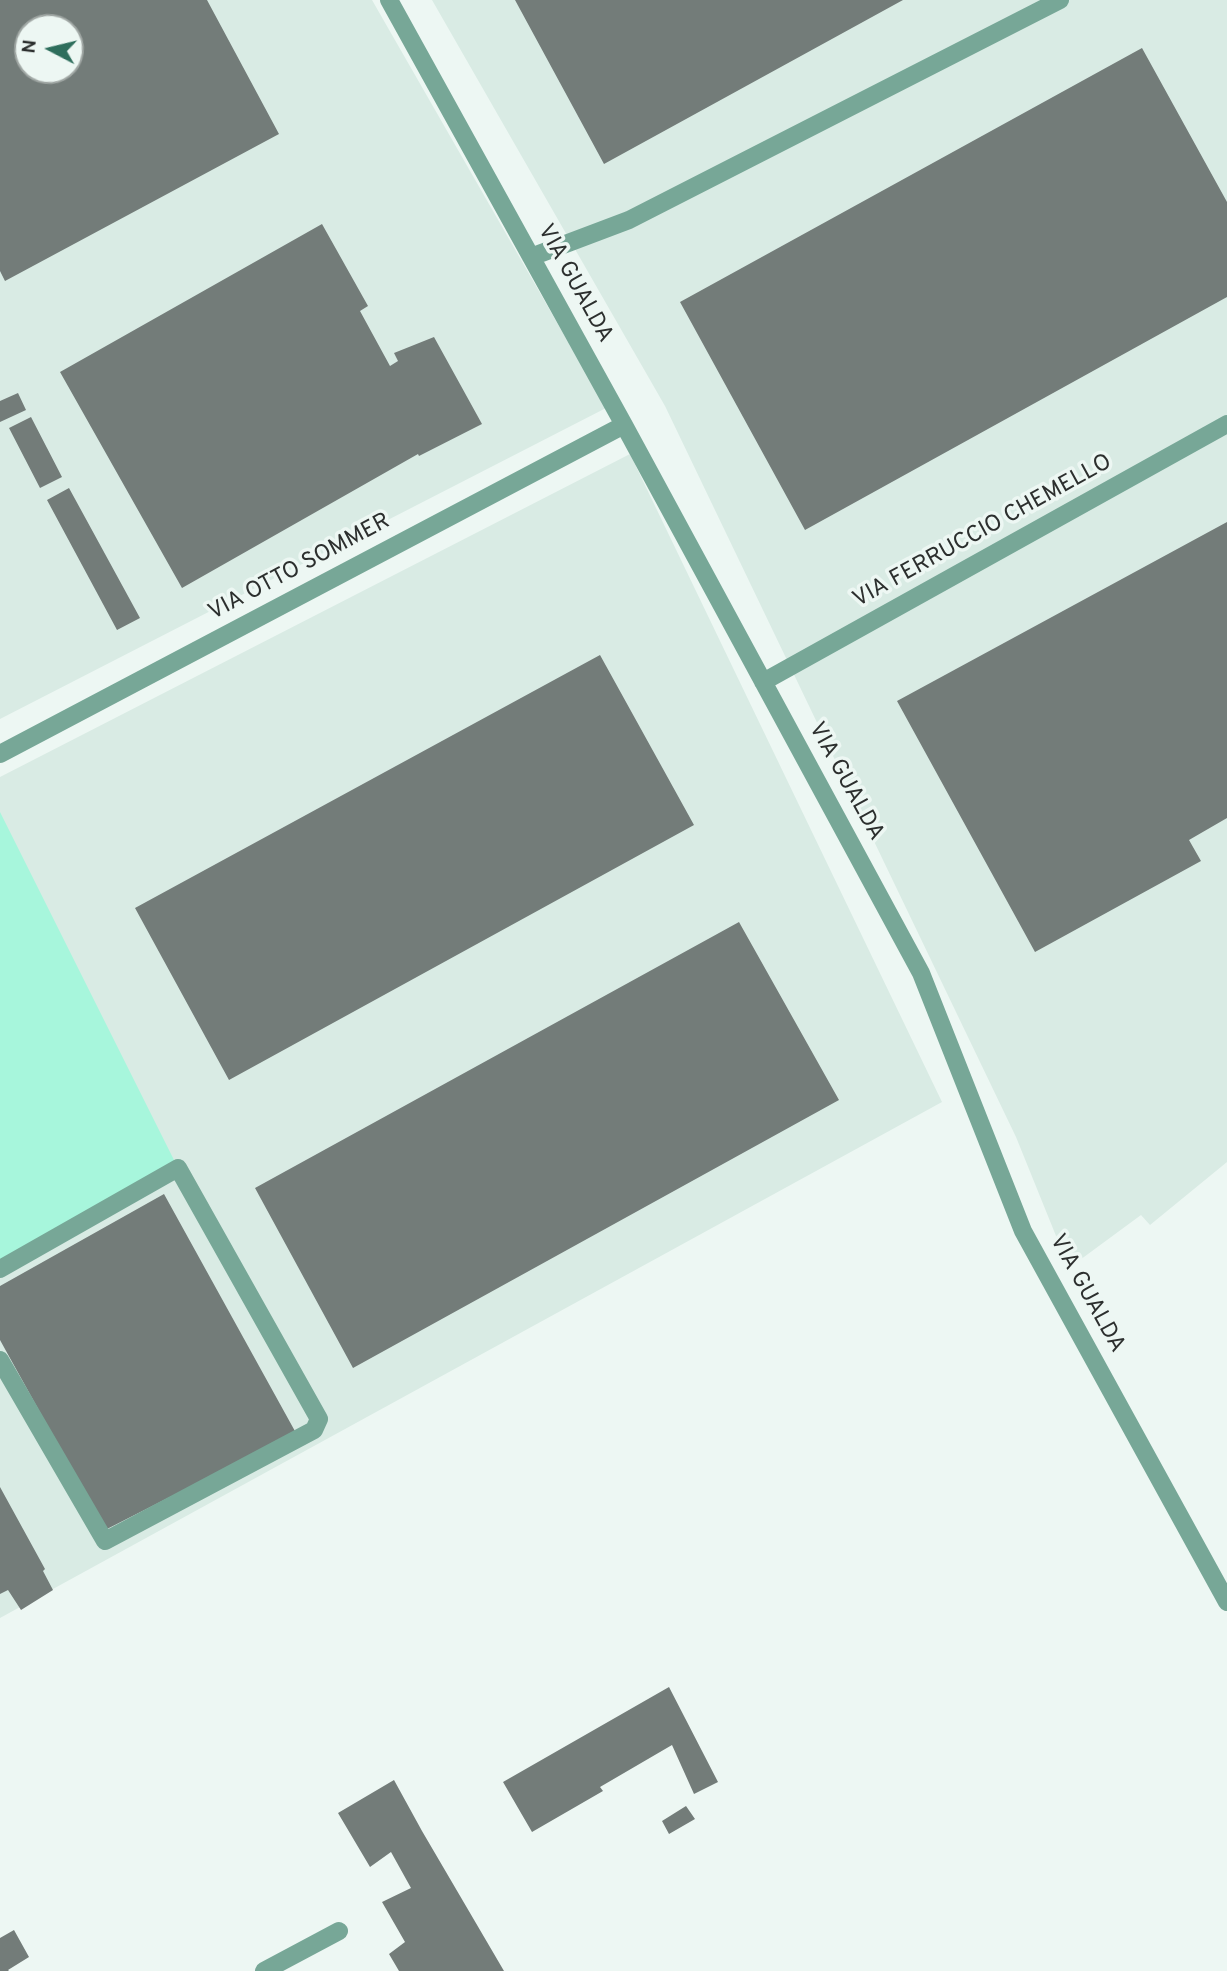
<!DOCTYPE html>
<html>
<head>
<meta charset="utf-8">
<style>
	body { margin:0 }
	#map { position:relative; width:1227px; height:1971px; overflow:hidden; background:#edf7f3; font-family:Overpass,sans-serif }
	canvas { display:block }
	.north { position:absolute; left:14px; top:14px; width:70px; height:70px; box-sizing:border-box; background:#edf7f3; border:2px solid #a0a7a4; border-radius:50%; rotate:277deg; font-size:19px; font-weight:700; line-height:28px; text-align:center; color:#2c2f2e }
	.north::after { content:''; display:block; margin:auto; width:24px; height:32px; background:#2e6e5c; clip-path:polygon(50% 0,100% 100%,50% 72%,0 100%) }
</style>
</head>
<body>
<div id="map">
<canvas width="1227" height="1971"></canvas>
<div class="north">N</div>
</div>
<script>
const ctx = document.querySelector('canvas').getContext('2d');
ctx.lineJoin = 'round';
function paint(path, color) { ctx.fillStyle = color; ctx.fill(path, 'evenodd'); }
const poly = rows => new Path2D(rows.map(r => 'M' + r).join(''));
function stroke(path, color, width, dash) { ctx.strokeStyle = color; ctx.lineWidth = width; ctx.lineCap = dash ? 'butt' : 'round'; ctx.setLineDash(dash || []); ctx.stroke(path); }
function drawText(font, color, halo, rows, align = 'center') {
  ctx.font = font + ' Overpass,sans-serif'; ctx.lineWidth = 7; ctx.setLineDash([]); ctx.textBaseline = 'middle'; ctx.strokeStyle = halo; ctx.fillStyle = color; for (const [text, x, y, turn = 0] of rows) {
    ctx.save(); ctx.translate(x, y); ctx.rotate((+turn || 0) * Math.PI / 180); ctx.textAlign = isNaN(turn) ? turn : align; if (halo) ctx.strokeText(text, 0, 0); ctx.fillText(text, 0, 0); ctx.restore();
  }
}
const built = poly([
	[0,0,372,0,606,408,0,719],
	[28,28,70,28,70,70,28,70],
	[432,0,1227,0,1227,1162,1150,1225,1141,1215,1069,1268,1016,1137,665,406],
	[630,454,942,1102,0,1618,0,777]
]);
const green = poly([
	[0,812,178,1168,0,1266]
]);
const building = poly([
	[0,0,207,0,279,134,5,281,0,271],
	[28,28,70,28,70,70,28,70],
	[515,0,903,0,604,164],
	[1142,48,1227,202,1227,297,805,530,680,302],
	[322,224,368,306,360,311,390,366,398,361,394,353,434,337,482,424,419,456,418,454,182,588,60,372],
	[18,393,26,410,0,422,0,401],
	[31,417,62,477,40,488,9,428],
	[69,488,140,618,117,630,47,500],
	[1227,522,1227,818,1189,840,1201,861,1035,952,897,701],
	[600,655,694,825,229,1080,135,908],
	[739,922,839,1100,353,1368,255,1188],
	[164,1194,296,1433,105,1530,0,1340,0,1286],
	[0,1487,45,1569,43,1571,53,1590,21,1610,8,1590,0,1594],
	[669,1687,718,1782,694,1794,672,1745,600,1787,603,1791,532,1832,503,1782],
	[394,1780,422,1831,504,1971,399,1971,389,1954,405,1942,382,1902,411,1888,391,1852,370,1867,338,1813],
	[686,1806,695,1819,669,1834,662,1821],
	[14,1930,29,1957,8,1970,9,1971,0,1971,0,1938]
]);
const minor = poly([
	[389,0,624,425,921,973,1023,1231,1227,1602],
	[531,257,629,220,1060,0],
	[763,682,1227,424],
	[0,754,624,425],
	[0,1269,178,1168,319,1419,314,1430,105,1541,0,1360],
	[264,1971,339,1931]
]);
const streetNames = [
	["VIA GUALDA",574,284,61],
	["VIA FERRUCCIO CHEMELLO",983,532,-29],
	["VIA OTTO SOMMER",300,568,-28],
	["VIA GUALDA",845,782,61],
	["VIA GUALDA",1086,1294,61]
];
paint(built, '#d9ebe4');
paint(green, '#a7f6dc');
paint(building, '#737c79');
stroke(minor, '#77a797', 18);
drawText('23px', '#2c2f2e', '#edf7f3', streetNames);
</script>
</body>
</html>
